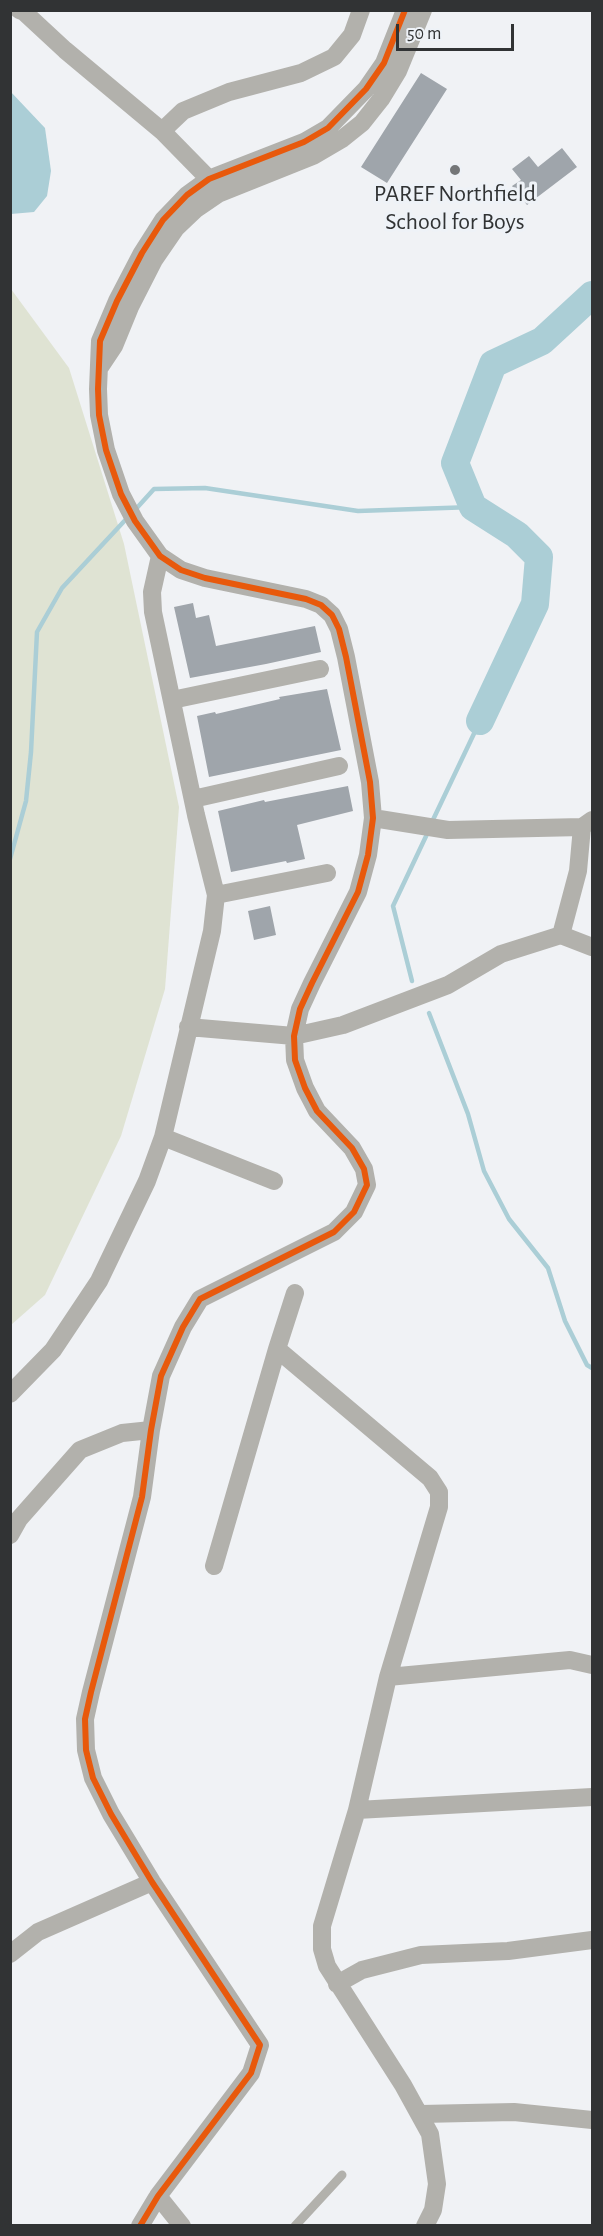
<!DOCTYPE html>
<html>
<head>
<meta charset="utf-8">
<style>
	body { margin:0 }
	#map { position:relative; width:603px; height:2236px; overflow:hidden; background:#f0f2f5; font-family:"Alegreya Sans",sans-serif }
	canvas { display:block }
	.frame { position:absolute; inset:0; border:12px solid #313334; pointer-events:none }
	.scale { position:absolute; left:396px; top:24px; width:118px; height:27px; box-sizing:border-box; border:3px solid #313334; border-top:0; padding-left:8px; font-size:18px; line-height:21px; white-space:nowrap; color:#313334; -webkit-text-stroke:4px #eef2f7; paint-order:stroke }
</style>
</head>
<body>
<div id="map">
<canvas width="603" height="2236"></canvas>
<div class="frame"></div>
<div class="scale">50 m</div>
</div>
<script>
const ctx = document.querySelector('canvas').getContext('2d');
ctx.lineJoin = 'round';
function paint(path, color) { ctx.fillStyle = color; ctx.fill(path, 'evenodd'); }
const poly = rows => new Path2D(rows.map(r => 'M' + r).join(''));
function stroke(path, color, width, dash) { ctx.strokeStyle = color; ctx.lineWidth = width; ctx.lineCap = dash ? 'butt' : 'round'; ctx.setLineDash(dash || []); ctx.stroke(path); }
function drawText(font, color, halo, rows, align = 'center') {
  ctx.font = font + ' "Alegreya Sans",sans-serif'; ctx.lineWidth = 6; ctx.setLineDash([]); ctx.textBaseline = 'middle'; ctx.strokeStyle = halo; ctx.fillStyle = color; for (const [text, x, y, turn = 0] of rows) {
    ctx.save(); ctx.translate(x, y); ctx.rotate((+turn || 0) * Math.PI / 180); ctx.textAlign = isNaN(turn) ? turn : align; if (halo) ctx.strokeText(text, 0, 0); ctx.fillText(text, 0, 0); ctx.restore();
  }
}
const green = poly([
	[11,289,69,368,124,544,179,807,165,989,121,1136,45,1295,11,1325]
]);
const water = poly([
	[10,91,45,128,51,171,47,196,34,212,11,214]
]);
const stream = poly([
	[135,510,154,489,205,488,358,511,473,507],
	[431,824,480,721],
	[10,859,26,801,31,752,37,632,62,588,129,516],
	[412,981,393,906,428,832],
	[429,1013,468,1114,484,1171,509,1219,548,1268,565,1321,587,1365,592,1368]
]);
const river = poly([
	[480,721,535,604,539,557,517,535,473,507,455,463,493,364,542,341,592,295]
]);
const building = poly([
	[421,73,447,89,387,183,361,167],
	[562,148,577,167,527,205,512,186,521,180,512,169,529,156,538,167],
	[193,603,196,618,209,615,216,646,315,626,321,652,266,664,190,678,174,607],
	[327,689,341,750,209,777,197,716,215,712,216,714,280,699,279,697],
	[348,786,353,811,297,825,305,859,287,863,286,861,231,872,218,811,264,800,265,802],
	[270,906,276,935,254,940,248,911]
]);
const lane = poly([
	[295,2226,342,2175]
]);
const street = poly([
	[19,10,24,12,65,50,162,131],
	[214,188,209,179,162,131,183,111,229,92,301,73,334,57,352,35,361,10],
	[100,367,114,346,130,307,154,260,176,228,196,209,218,194,313,156,342,139,362,123,381,99,398,71,423,10],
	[172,700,320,669],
	[193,799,339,766],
	[373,818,448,830,582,827,592,820],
	[216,895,327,873],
	[561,935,578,871,582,827],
	[188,1027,294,1036,343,1025,448,985,501,954,561,935,592,947],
	[163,1137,274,1181],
	[277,1349,295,1293],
	[10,1394,53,1350,99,1281,147,1181,163,1137,212,931,216,895,196,815,153,612,152,592,160,556],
	[10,1535,19,1519,80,1450,122,1433,151,1430],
	[214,1566,277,1349,430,1478,439,1492,439,1507,388,1677,357,1810,322,1926,322,1949,327,1966,403,2085,430,2134,437,2184,433,2210,425,2226],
	[388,1677,570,1660,592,1665],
	[357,1810,592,1797],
	[10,1954,38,1932,152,1882],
	[337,1984,362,1970,421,1955,508,1951,592,1940],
	[421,2114,514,2112,592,2120],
	[158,2196,182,2226],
	[140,2226,158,2196,251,2073,260,2045,152,1882,111,1814,93,1778,86,1750,85,1719,91,1692,142,1497,151,1430,161,1376,183,1327,200,1299,334,1232,354,1212,367,1185,364,1169,352,1148,317,1111,305,1088,295,1060,294,1036,300,1009,312,983,358,892,368,855,373,818,370,782,346,657,339,629,332,615,321,605,306,599,205,578,181,570,160,556,135,521,121,494,106,450,99,415,98,389,100,341,117,301,142,253,163,220,187,195,209,179,304,142,328,128,366,89,384,63,405,10]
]);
const cycleway = poly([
	[140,2226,158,2196,251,2073,260,2045,152,1882,111,1814,93,1778,86,1750,85,1719,91,1692,142,1497,151,1430,161,1376,183,1327,200,1299,334,1232,354,1212,367,1185,364,1169,352,1148,317,1111,305,1088,295,1060,294,1036,300,1009,312,983,358,892,368,855,373,818,370,782,346,657,339,629,332,615,321,605,306,599,205,578,181,570,160,556,135,521,121,494,106,450,99,415,98,389,100,341,117,301,142,253,163,220,187,195,209,179,304,142,328,128,366,89,384,63,405,10]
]);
const markers = [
	[455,170,6,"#747678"]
];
const poiNames = [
	["PAREF Northfield",455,194],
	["School for Boys",455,222]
];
paint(green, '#dfe3d3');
paint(water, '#abced6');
stroke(stream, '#abced6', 4.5);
stroke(river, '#abced6', 28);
paint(building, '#9fa5ab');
stroke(lane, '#b2b1ac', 9);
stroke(street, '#b2b1ac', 18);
stroke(cycleway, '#e8590c', 6);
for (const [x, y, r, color] of markers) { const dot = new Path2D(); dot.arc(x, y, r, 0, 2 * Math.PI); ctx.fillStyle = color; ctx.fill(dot); stroke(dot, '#eef2f7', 2); }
drawText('24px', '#313334', '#eef2f7', poiNames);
</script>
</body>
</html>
